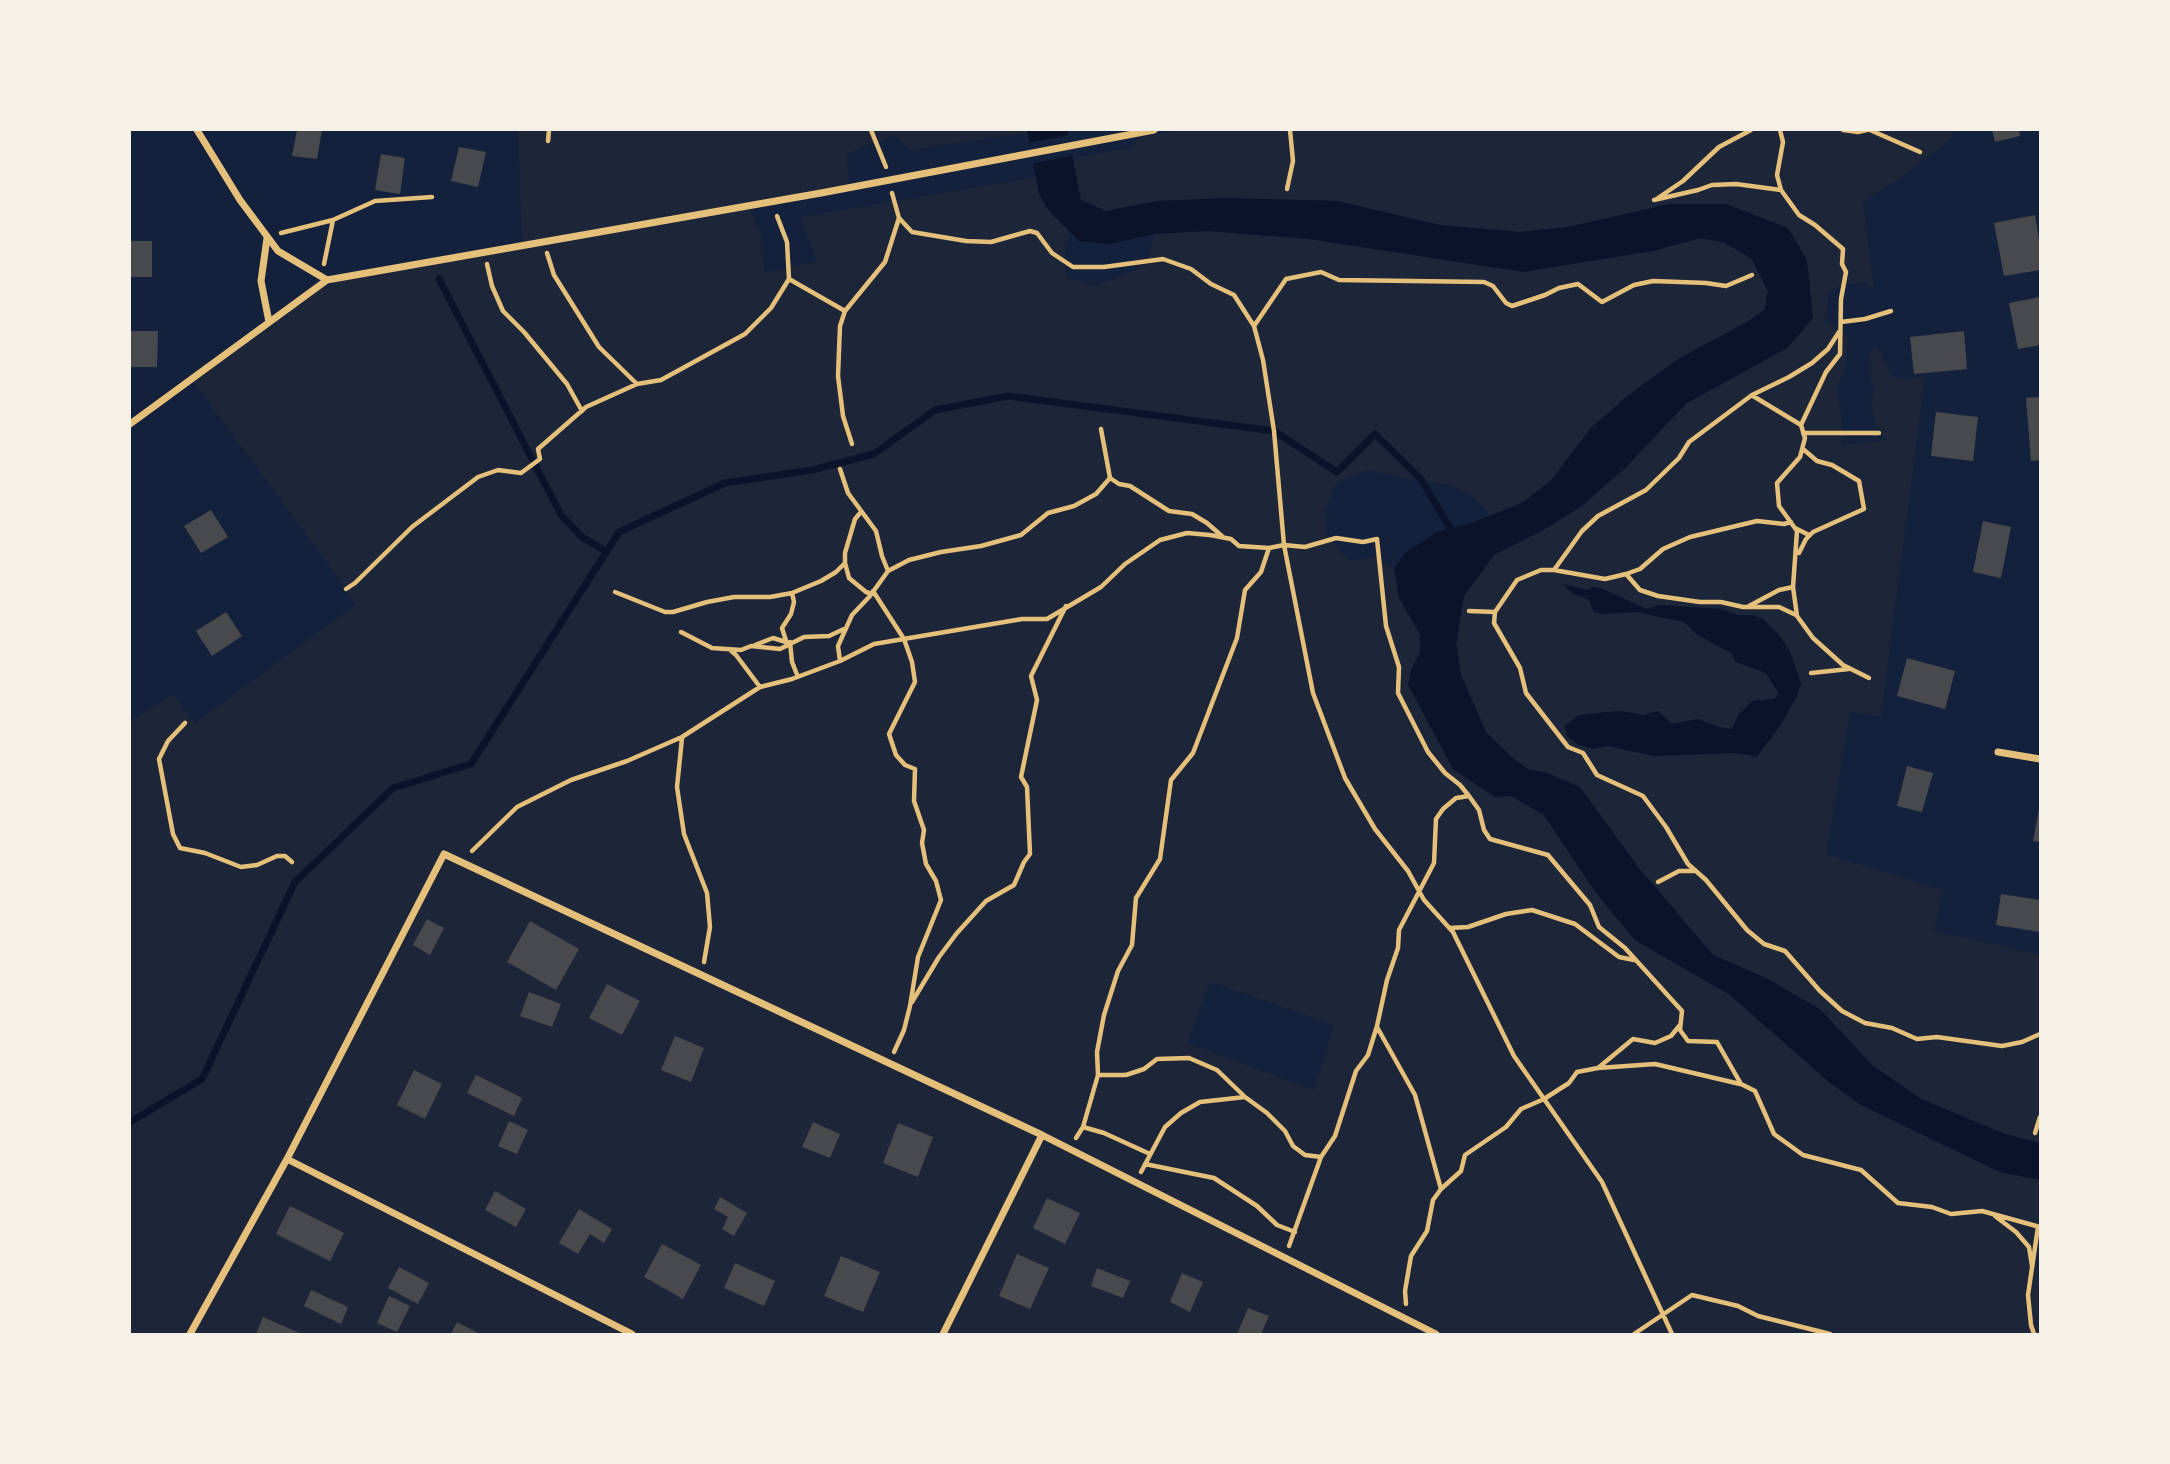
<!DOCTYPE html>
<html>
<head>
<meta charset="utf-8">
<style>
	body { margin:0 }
	#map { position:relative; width:2170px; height:1464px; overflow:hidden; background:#14213d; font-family:"PT Sans Narrow",sans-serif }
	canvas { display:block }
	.frame { position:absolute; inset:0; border:131px solid #f6f1e7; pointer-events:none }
</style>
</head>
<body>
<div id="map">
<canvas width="2170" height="1464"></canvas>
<div class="frame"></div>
</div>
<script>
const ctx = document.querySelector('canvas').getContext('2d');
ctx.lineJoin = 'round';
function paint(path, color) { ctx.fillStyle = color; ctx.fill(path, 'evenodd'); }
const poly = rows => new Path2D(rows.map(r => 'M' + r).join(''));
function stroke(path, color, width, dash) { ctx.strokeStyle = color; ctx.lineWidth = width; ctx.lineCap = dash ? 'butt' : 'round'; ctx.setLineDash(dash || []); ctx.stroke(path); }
const green = poly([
	[518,130,1027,130,1028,133,910,150,895,135,847,154,849,187,748,205,761,234,765,273,817,261,800,217,1035,177,1039,194,1049,211,1069,231,1065,253,1066,277,1096,286,1148,264,1154,234,1208,231,1592,261,1653,251,1700,238,1723,242,1752,259,1768,292,1766,309,1747,322,1678,359,1626,397,1591,428,1552,479,1524,502,1491,516,1472,496,1449,485,1407,479,1368,470,1337,482,1325,510,1326,534,1349,561,1374,556,1394,569,1399,598,1420,635,1420,652,1411,670,1453,769,1495,797,1511,796,1544,815,1596,893,1635,940,1730,995,1829,1082,1861,1105,2000,1172,2040,1180,2040,1334,130,1334,130,721,172,694,195,723,355,605,346,588,191,379,304,297,348,276,522,244],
	[1210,982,1334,1025,1314,1090,1187,1043],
	[1176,130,1954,130,1951,139,1896,181,1863,202,1874,289,1865,283,1842,285,1829,292,1826,322,1848,334,1845,370,1837,387,1842,421,1841,445,1887,440,1874,421,1871,401,1874,390,1869,371,1870,351,1875,347,1881,352,1891,377,1909,379,1925,376,1881,717,1850,711,1826,854,1943,890,1934,930,2040,955,2040,1143,2005,1134,1921,1099,1872,1065,1821,1010,1766,978,1713,955,1638,867,1580,787,1547,773,1528,769,1513,758,1486,732,1461,675,1456,644,1464,596,1494,555,1547,528,1583,505,1625,468,1687,403,1787,348,1813,318,1726,204,1568,227,1519,232,1440,225,1337,201,1225,198,1157,201,1106,211,1081,200,1075,178,1076,170,1073,158,1133,147,1139,138],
	[1565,585,1588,590,1600,588,1647,609,1659,605,1721,609,1737,615,1752,615,1779,635,1790,652,1801,683,1796,698,1780,726,1757,756,1732,753,1654,756,1608,746,1593,749,1586,714,1619,711,1643,715,1658,711,1672,724,1698,719,1718,727,1732,729,1739,714,1752,701,1774,699,1779,694,1766,673,1736,662,1731,653,1696,634,1684,622,1636,612,1602,614,1594,612,1590,600,1572,593]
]);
const water = poly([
	[1027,130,1067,130,1081,200,1106,211,1157,201,1225,198,1337,201,1440,225,1519,232,1568,227,1669,204,1726,204,1788,228,1807,260,1813,318,1787,348,1687,403,1625,468,1583,505,1547,528,1494,555,1464,596,1456,644,1461,675,1486,732,1513,758,1528,769,1547,773,1580,787,1638,867,1713,955,1766,978,1821,1010,1872,1065,1921,1099,2005,1134,2040,1143,2040,1180,2000,1172,1861,1105,1829,1082,1730,995,1635,940,1596,893,1544,815,1511,796,1495,797,1453,769,1408,685,1411,670,1420,652,1420,635,1399,597,1394,569,1405,553,1437,532,1474,522,1524,502,1552,479,1591,428,1626,397,1678,359,1747,322,1765,309,1768,292,1752,259,1723,242,1700,238,1653,251,1523,272,1309,239,1208,231,1154,234,1110,244,1079,241,1049,211,1039,194],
	[1563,584,1588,590,1593,587,1600,588,1647,609,1659,605,1721,609,1737,615,1752,615,1763,619,1779,635,1790,652,1801,683,1796,698,1780,726,1757,756,1732,753,1654,756,1608,746,1593,749,1577,744,1567,736,1565,726,1577,716,1586,714,1620,711,1643,715,1658,711,1672,724,1698,719,1718,727,1732,729,1739,714,1752,701,1774,699,1779,694,1766,673,1736,662,1731,653,1696,634,1684,622,1636,612,1602,614,1594,612,1589,600,1572,593]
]);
const pier = poly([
	[1071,135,1076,155,1030,164,1026,143]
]);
const stream = poly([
	[439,279,561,515,582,537,607,552],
	[130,1122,202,1079,295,882,393,788,471,764,619,532,725,483,812,470,874,454,935,410,1008,396,1274,431,1337,472,1375,434,1421,479,1454,535]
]);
const building = poly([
	[297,130,322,130,317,159,292,156],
	[1992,130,2019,130,2020,136,1995,142],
	[459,147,486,152,478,187,451,181],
	[381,154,405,158,400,194,375,190],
	[2035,215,2040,246,2040,270,2004,276,1994,223],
	[130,241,152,241,152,277,130,277],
	[2040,297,2040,345,2018,349,2009,303],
	[131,331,158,331,157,367,130,367],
	[1964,331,1967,369,1914,374,1910,337],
	[2040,397,2040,460,2031,461,2026,398],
	[1936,412,1978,417,1973,461,1931,456],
	[211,510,228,537,201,553,184,526],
	[1983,521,2011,527,2001,578,1973,572],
	[226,612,242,636,212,656,196,631],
	[1907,658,1955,671,1945,709,1897,696],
	[1907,766,1933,773,1922,812,1897,806],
	[2039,809,2040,809,2040,842,2033,841],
	[2001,894,2040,900,2040,932,1996,925],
	[427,919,444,928,430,955,413,945],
	[530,921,579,949,556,990,507,962],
	[607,984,640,1001,622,1035,589,1018],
	[529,992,561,1004,552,1027,520,1016],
	[675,1036,704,1048,691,1082,661,1070],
	[414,1070,442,1084,425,1119,397,1105],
	[476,1075,522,1098,514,1116,467,1093],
	[509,1121,528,1130,517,1154,498,1146],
	[813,1122,840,1134,830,1158,802,1147],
	[898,1123,933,1137,918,1177,883,1163],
	[495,1191,526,1209,516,1227,485,1210],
	[720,1197,747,1213,734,1236,722,1229,728,1217,714,1209],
	[1047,1198,1080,1213,1065,1244,1033,1228],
	[290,1206,344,1233,330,1261,276,1234],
	[579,1209,612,1229,604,1243,590,1234,578,1254,559,1243],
	[662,1244,701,1265,683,1299,644,1277],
	[1017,1254,1049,1268,1030,1309,999,1296],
	[841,1256,880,1272,863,1312,824,1296],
	[735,1263,775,1281,764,1306,724,1288],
	[399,1267,429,1283,418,1304,388,1288],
	[1097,1268,1130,1281,1123,1298,1091,1286],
	[1182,1273,1203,1282,1190,1312,1170,1302],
	[311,1290,348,1307,341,1324,304,1306],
	[389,1296,410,1306,397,1332,377,1323],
	[1248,1308,1269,1316,1261,1334,1237,1334],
	[263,1317,302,1334,256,1334],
	[457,1322,480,1334,451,1334]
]);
const path = poly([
	[871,130,886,167],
	[1780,130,1783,142,1777,175,1781,190,1799,215,1815,225,1843,249,1842,264,1846,272,1841,299,1840,354,1826,372,1801,425],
	[1843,130,1858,132,1867,130],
	[1870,130,1920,152],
	[548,141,549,130],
	[1287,189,1293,161,1290,130],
	[892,193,899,218,912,232,966,241,991,242,1030,231,1037,233,1052,253,1073,267,1104,267,1163,259,1191,269,1211,284,1234,295,1254,326,1263,360,1274,431,1284,545,1313,693,1345,778,1375,829,1408,871,1424,900,1453,932,1514,1056,1602,1182,1672,1334],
	[1658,198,1683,181,1719,147,1751,130],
	[1654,200,1698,190,1712,185,1736,184,1781,190],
	[777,216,787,242,789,279],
	[281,233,333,220,375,201,432,197],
	[547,253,554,275,599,347,637,384],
	[324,264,333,220],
	[487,264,492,286,503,311,524,332,567,384,582,411],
	[845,311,840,326,838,376,843,416,852,444],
	[1841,322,1865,319,1891,311],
	[1254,326,1286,279,1321,272,1339,280,1484,282,1493,286,1506,303,1512,306,1545,295,1559,288,1578,284,1602,302,1634,285,1653,281,1706,283,1726,286,1752,275],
	[1753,396,1801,425,1805,438,1800,457,1777,483,1779,506,1797,531,1793,587,1797,616,1813,638,1843,665,1869,678],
	[1101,429,1110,478],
	[1803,433,1879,433],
	[840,469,848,493,876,531,882,556,888,571],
	[861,512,855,519,845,553,845,563,849,578,866,592,872,594],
	[1795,528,1809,535],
	[1799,553,1806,539,1813,532,1864,509,1859,481,1832,465,1817,461,1803,449],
	[1554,570,1605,579,1626,574,1640,590,1658,596,1700,602,1721,602,1743,607,1779,607,1796,615],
	[1626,574,1640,569,1663,549,1690,537,1757,521,1784,524,1791,522],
	[346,589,355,583,412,527,478,477,498,470,521,473,540,459,538,449,586,407,637,384,661,380,745,334,771,308,789,279,845,311,885,262,899,218],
	[873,591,904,639,912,662,915,682,889,734,896,755,905,765,915,769,914,801,924,830,922,843,926,864,936,881,941,900,918,957,910,1006,904,1030,894,1052],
	[615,592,665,612,673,612,707,602,734,597,770,597,792,593,821,581,836,572,845,563],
	[1749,606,1779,590,1793,587],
	[1469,611,1495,612,1517,580,1541,570,1554,570,1582,531,1598,516,1646,490,1679,458,1689,442,1752,395,1789,377,1812,363,1828,349,1839,332],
	[1495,612,1494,623,1520,668,1526,693,1568,747,1583,753,1597,775,1643,796,1666,827,1688,864,1706,880,1747,930,1764,944,1785,951,1820,991,1842,1011,1865,1023,1892,1028,1917,1039,1937,1037,2002,1046,2022,1042,2040,1034],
	[681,632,712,648,741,650,751,646,780,649,804,637,829,636,844,629],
	[790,642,792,662,798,677],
	[787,644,782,628,791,614,794,602,792,593],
	[755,645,773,638,786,642],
	[730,650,736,655,760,687],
	[840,661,838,646,852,615,870,596,888,571,909,560,941,552,981,546,1021,535,1048,513,1074,506,1096,494,1110,478,1119,484,1130,486,1169,511,1192,514,1207,523,1223,537],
	[1811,673,1849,669],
	[185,723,168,741,159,759,173,834,180,848,205,853,241,867,257,865,277,856,285,856,292,862],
	[682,738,677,787,684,834,707,893,710,927,704,962],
	[472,851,517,807,571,780,627,761,682,737,760,687,792,679,840,661,874,644,1022,619,1047,619,1101,587,1125,564,1160,540,1187,533,1210,535,1231,539,1239,546,1269,548,1284,545,1305,547,1336,538,1363,542,1377,539,1386,626,1399,667,1398,693,1428,752,1445,773,1460,785,1469,796,1479,810,1484,830,1490,839,1548,855,1590,905,1599,927,1625,948,1682,1011,1680,1030,1688,1041,1717,1042,1741,1084,1755,1091,1774,1134,1803,1155,1861,1170,1898,1203,1932,1207,1951,1214,1982,1211,2040,1227],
	[1658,882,1679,871,1695,871],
	[1449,928,1468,927,1506,914,1532,910,1575,924,1619,957,1634,960],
	[912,1002,939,957,957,933,986,901,1014,885,1024,862,1030,854,1027,787,1021,777,1037,700,1031,676,1066,606],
	[1377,1027,1415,1095,1441,1189,1433,1200,1427,1231,1411,1256,1405,1291,1406,1304],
	[1598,1068,1655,1064,1740,1084],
	[1098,1075,1126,1075,1144,1069,1157,1059,1189,1058,1217,1070,1244,1096],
	[1083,1127,1104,1133,1150,1154],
	[2035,1133,2040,1117],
	[1076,1138,1083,1127,1098,1075,1097,1052,1104,1015,1118,971,1132,945,1136,898,1160,859,1171,780,1193,753,1237,638,1245,590,1261,572,1269,548],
	[1145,1164,1214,1178,1257,1206,1277,1225,1295,1232],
	[1141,1172,1165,1127,1181,1113,1200,1102,1245,1097,1267,1113,1285,1131,1293,1146,1305,1155,1321,1157],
	[1441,1189,1461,1171,1465,1155,1506,1127,1521,1109,1544,1099,1569,1083,1577,1072,1598,1068,1633,1039,1655,1043,1671,1036,1680,1025],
	[1995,1216,2016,1232,2029,1247,2032,1266],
	[1289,1246,1321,1157,1335,1136,1356,1071,1368,1055,1377,1026,1387,980,1398,948,1399,930,1434,863,1436,819,1443,809,1456,798,1469,796],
	[1634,1334,1692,1295,1738,1306,1758,1316,1830,1334],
	[2034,1334,2031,1325,2028,1295,2038,1227]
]);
const minor = poly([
	[197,130,240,200,278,251,327,280],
	[267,238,261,281,269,322],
	[130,424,327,280,821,193,1154,130],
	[1998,752,2040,759],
	[287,1159,632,1334],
	[190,1334,287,1159,444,854,1042,1135,1436,1334],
	[943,1334,1042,1135]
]);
paint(green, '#1d2539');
paint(water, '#0b132b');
paint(pier, '#14213d');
stroke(stream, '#0b132b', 7);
paint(building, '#48494c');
stroke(path, '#e5c07b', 4.5);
stroke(minor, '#e5c07b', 7);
</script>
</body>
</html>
